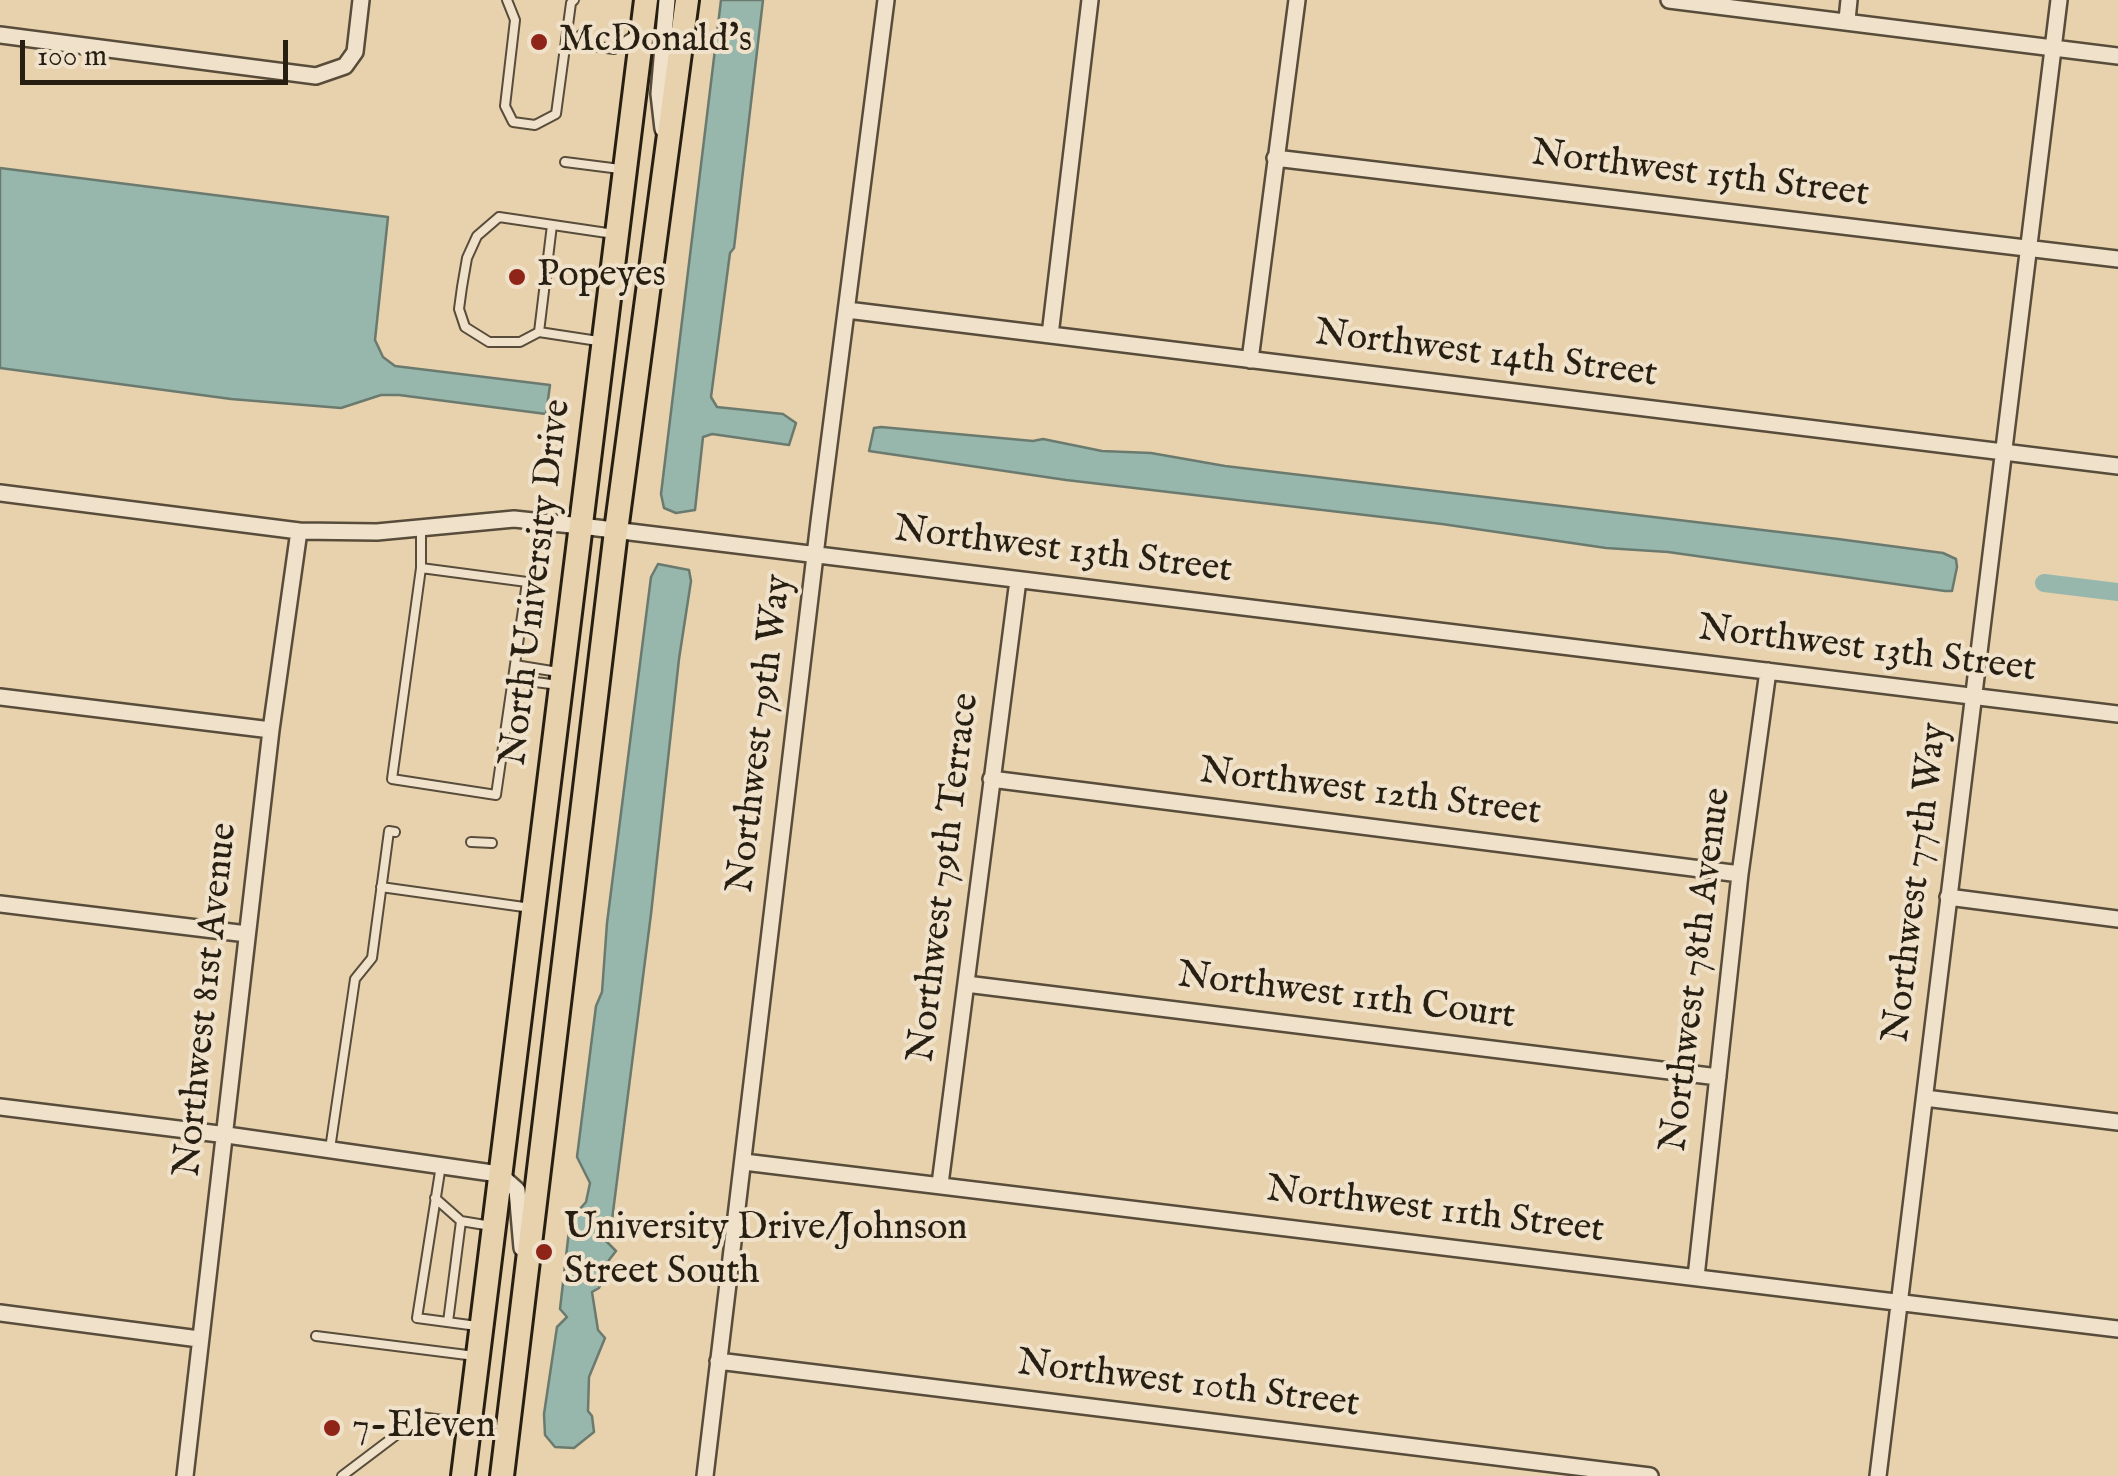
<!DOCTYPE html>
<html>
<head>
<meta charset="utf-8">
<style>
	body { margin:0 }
	#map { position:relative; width:2118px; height:1476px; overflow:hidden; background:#e8d2ad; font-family:"IM FELL English",serif }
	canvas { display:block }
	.scale { position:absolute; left:20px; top:40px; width:268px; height:45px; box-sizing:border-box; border:5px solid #281f13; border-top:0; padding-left:12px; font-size:30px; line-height:35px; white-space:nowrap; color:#281f13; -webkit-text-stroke:8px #f0e2ca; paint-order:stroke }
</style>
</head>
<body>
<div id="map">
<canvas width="2118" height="1476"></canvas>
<div class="scale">100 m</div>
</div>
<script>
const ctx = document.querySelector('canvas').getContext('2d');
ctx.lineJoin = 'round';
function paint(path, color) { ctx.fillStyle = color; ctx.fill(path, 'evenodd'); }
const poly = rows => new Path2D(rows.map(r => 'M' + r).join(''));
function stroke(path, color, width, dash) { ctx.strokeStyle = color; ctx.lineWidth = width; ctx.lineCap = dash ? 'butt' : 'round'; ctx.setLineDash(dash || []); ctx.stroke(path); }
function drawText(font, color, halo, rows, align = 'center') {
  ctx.font = font + ' "IM FELL English",serif'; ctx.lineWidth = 8; ctx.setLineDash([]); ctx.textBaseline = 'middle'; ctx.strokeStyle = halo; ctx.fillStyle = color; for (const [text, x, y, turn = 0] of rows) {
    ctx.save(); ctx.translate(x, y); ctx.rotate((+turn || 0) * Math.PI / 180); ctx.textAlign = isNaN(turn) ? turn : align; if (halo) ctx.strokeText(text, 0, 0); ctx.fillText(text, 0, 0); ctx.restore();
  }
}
const water = poly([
	[721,0,763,0,734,248,730,253,711,397,717,407,783,414,796,423,789,445,712,434,703,437,695,510,676,513,664,508,661,494,721,0],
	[0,168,388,217,375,340,383,357,395,366,550,385,546,414,399,395,381,395,341,408,231,399,0,368,0,168],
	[881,427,1033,441,1043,439,1102,451,1151,453,1225,466,1838,539,1943,553,1956,559,1957,567,1952,591,1945,591,1668,552,1606,548,1442,524,1066,480,869,451,874,428,881,427],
	[658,564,689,570,691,581,679,659,651,914,612,1220,605,1240,616,1251,609,1260,599,1288,592,1292,598,1330,605,1338,589,1377,588,1411,592,1416,594,1432,574,1448,555,1447,545,1435,544,1414,557,1327,567,1317,560,1309,571,1213,579,1210,586,1202,590,1183,577,1157,596,1006,602,992,607,923,651,577,658,564]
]);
const canal = poly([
	[2044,583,2118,592]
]);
const lane = poly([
	[507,0,515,20,505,106,513,122,535,125,556,114,571,3,574,0],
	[581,35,590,46,614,49,635,35],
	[565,162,620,169],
	[539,332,552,225],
	[598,341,539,332,520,342,489,342,465,327,459,309,462,287,467,258,477,236,499,217,614,234],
	[421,528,421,568,392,779,496,795,527,582,421,568],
	[515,665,558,672],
	[513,679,558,685],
	[471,842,492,843],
	[381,887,531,908],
	[330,1149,355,979,372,958,389,831,395,832],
	[441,1165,417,1318,477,1326],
	[435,1198,461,1221,491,1226],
	[448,1322,461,1221],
	[316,1336,475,1356],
	[342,1476,420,1417,467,1423]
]);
const street = poly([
	[1669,0,2118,56],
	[1847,20,1849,0],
	[0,35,316,76,345,66,355,52,361,0],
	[663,129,659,94,667,0],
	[1275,158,2118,259],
	[847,310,2118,466],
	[1050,335,1090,0],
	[1250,360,1297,0],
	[0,493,299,531,377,532,514,519,581,526,2118,714],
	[0,697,271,730],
	[991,779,1740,874],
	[1948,897,2118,919],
	[0,904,247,934],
	[966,984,1718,1077],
	[1925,1098,2118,1122],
	[0,1107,227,1135,499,1174,517,1190,522,1248],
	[744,1162,2118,1329],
	[940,1184,1018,580],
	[1696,1277,1740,874,1768,671],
	[0,1313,199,1339],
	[718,1361,1650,1476],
	[185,1476,271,730,299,531],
	[705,1476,819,522,886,0],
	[1878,1476,2059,0]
]);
const primary = poly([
	[463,1476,646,0],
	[502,1476,616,531,687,0]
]);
const markers = [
	[539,42,10,"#8f2418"],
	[517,277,10,"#8f2418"],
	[544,1252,10,"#8f2418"],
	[332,1428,10,"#8f2418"]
];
const poiNames = [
	["McDonald's",559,42],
	["Popeyes",537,277],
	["University Drive/Johnson",564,1230],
	["Street South",564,1274],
	["7-Eleven",352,1428]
];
const streetNames = [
	["Northwest 15th Street",1700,176,7],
	["Northwest 14th Street",1486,356,7],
	["Northwest 13th Street",1063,552,7],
	["North University Drive",538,583,-83],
	["Northwest 13th Street",1867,651,7],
	["Northwest 79th Way",762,734,-83],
	["Northwest 12th Street",1370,794,7],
	["Northwest 79th Terrace",946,878,-83],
	["Northwest 77th Way",1918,883,-83],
	["Northwest 78th Avenue",1698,970,-83],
	["Northwest 11th Court",1346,998,7],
	["Northwest 81st Avenue",208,1000,-84],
	["Northwest 11th Street",1435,1212,7],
	["Northwest 10th Street",1188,1386,7]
];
paint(water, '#97b7ac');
stroke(water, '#6b7a6f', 2.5);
stroke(canal, '#97b7ac', 18);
stroke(lane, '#584c3a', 12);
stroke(street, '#584c3a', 20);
stroke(primary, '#281f13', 28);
stroke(lane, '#f0e2ca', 8);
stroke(street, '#f0e2ca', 15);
stroke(primary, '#e8d2ad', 22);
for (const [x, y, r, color] of markers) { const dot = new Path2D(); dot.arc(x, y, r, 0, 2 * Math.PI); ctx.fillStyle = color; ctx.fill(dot); stroke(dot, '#f0e2ca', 4); }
drawText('38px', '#281f13', '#f0e2ca', poiNames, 'left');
drawText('38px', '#281f13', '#f0e2ca', streetNames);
</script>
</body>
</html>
